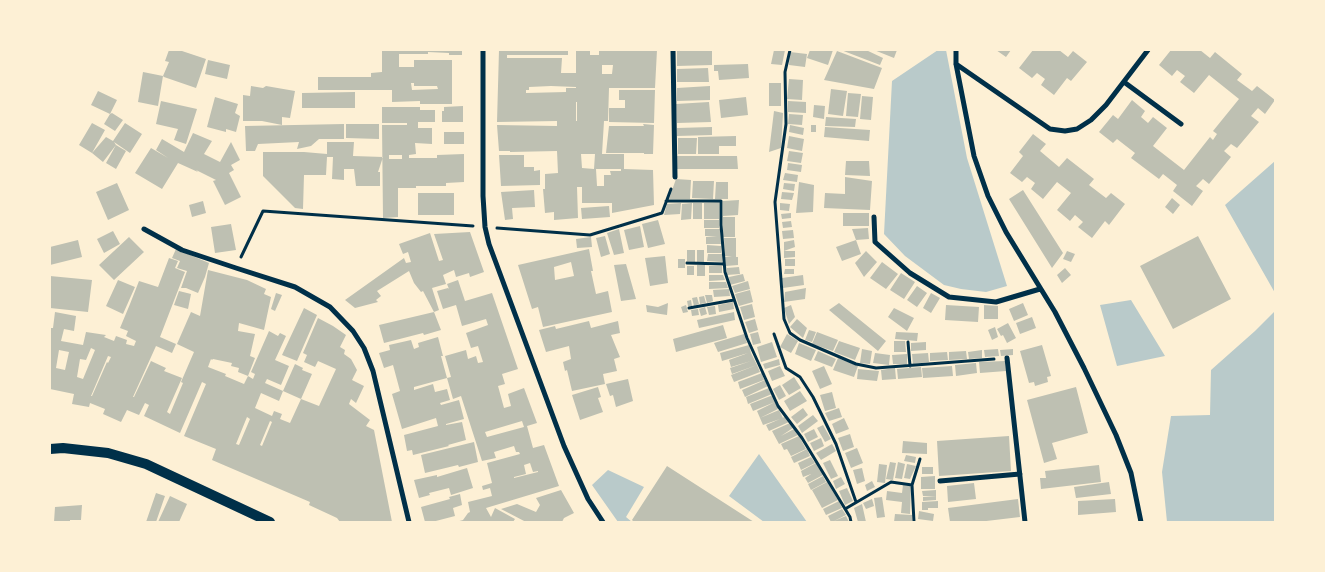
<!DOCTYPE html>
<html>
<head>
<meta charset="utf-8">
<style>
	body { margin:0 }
	#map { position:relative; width:1325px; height:572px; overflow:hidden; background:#fdf0d5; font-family:Ubuntu,sans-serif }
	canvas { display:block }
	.frame { position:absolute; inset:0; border:51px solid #fdf0d5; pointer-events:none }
</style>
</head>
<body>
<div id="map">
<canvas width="1325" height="572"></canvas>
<div class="frame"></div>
</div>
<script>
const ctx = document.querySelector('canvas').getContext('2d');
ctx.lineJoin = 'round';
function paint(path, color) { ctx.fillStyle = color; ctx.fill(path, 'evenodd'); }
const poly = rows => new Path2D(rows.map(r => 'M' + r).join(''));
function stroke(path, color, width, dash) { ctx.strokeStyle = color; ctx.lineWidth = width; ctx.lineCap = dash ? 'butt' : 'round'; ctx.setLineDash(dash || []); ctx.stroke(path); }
const green = poly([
	[938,50,946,50,967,158,1007,286,986,292,961,289,944,285,905,256,884,234,892,81],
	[1275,161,1275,293,1225,205],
	[1131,300,1165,356,1117,366,1100,305],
	[1275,311,1275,522,1167,522,1162,472,1171,416,1210,415,1211,370,1255,331],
	[759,454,807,522,764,522,729,496],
	[608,470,644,487,626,517,632,522,618,522,592,485]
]);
const building = poly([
	[169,50,179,50,206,59,196,88,164,77,163,76,169,62,165,61],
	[382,50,462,50,462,55,449,55,449,53,428,52,428,54,399,54,399,67,414,67,414,60,452,60,452,104,420,104,420,101,392,102,392,90,318,90,318,77,371,77,371,73,382,72],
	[411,83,414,83,414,86,437,86,438,89,412,90],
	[499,50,568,50,568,55,507,55,507,58,562,58,561,73,576,73,576,50,590,50,590,55,599,55,599,50,657,50,655,88,609,88,608,121,604,121,602,154,624,154,624,169,653,170,654,205,612,213,612,203,582,203,582,187,577,187,578,218,554,220,554,212,545,213,543,189,545,189,545,174,558,173,557,151,510,152,510,151,499,151,497,125,557,126,557,121,497,122],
	[602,65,613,65,612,74,602,74],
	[551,86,576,87,576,88,566,88,566,92,526,93,526,90,529,90,529,87],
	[576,102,577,102,577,121,576,121],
	[581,154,595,154,594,169,582,168],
	[596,169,621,169,621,171,610,171,611,175,604,175,604,186,597,186],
	[677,50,712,50,712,65,677,66],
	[774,50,785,50,782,65,771,64],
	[810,50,833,50,828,65,807,58],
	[841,50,866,50,883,58,880,65],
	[874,50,897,50,894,58],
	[996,50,1011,50,1006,57],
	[1033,50,1059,50,1068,57,1073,51,1087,62,1071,81,1067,78,1054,95,1041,85,1045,79,1037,73,1032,78,1019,68],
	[1171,50,1200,50,1210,58,1215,52,1242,74,1237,80,1252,91,1257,86,1275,100,1265,114,1258,108,1251,116,1259,122,1237,148,1231,144,1224,151,1231,157,1209,184,1203,179,1196,186,1203,191,1192,206,1173,191,1177,185,1163,174,1159,179,1131,158,1135,153,1117,139,1113,143,1099,132,1113,115,1118,119,1132,100,1145,111,1141,117,1148,123,1153,117,1167,128,1153,146,1184,170,1210,137,1213,140,1217,134,1213,131,1239,99,1209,75,1194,93,1180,82,1185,76,1177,70,1172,76,1159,65],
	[837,51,882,68,874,89,824,80],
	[790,52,807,54,805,67,789,65],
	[208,60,230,65,227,79,205,74],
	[748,64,749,78,719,80,718,71,714,71,714,65],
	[708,68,709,82,677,82,677,69],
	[143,72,163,76,158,106,138,102],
	[789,79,803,80,802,100,787,99],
	[769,83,781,83,781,106,769,106],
	[251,86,263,88,266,86,295,91,290,118,282,117,282,125,262,121,243,121,243,95,250,96],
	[710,86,710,100,677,101,677,88],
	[831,89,847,91,843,116,828,114],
	[619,90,655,90,654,123,609,122,609,108,625,108,625,100,619,100],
	[98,91,117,100,110,114,112,113,123,120,115,131,104,124,110,114,91,105],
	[355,92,355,108,302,108,302,93],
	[848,93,861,94,858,117,846,116],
	[862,96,873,97,871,120,860,119],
	[215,97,238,104,235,113,240,116,236,132,226,129,226,132,207,127],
	[746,97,748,115,721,118,719,100],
	[161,101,197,109,186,144,174,140,178,129,156,124],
	[788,101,806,102,806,113,788,112],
	[709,102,711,122,677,123,676,104],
	[814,105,825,106,824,119,813,117],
	[463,106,463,122,442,122,442,111,444,111,444,107],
	[382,107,420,107,420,110,435,110,435,122,418,122,418,128,432,128,432,144,415,143,416,154,409,155,409,158,437,158,437,155,464,154,464,182,446,183,446,186,416,186,416,188,398,188,398,217,383,218,382,125,407,125,407,123,382,123],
	[389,155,402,155,402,159,389,159],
	[774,111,783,113,781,148,769,152],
	[789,114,803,115,802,125,788,124],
	[826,117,856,119,855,127,825,126],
	[92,123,105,130,92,153,106,137,113,141,125,123,142,134,130,153,114,142,116,145,103,162,92,153,79,145],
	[344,124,344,139,319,139,311,146,297,149,299,142,258,144,255,151,246,151,245,126],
	[346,124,379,124,379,139,346,138],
	[643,124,654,125,653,154,644,154,644,153,606,153,609,126,644,126],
	[790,125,804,128,803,135,789,132],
	[811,125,816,125,816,132,811,132],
	[712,127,712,135,677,136,677,128],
	[825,127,870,130,869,141,824,137],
	[444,132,464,132,464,144,444,144],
	[193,133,212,141,204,154,220,162,231,142,240,160,231,165,234,170,229,173,241,197,225,205,213,181,216,180,196,170,198,172,178,163,162,189,135,173,151,148,168,158,156,150,162,139,184,152],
	[1033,134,1046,144,1040,151,1059,167,1067,158,1094,179,1089,185,1106,198,1111,193,1125,204,1109,225,1105,221,1092,238,1078,227,1083,222,1075,215,1070,221,1057,210,1071,193,1057,182,1043,199,1031,189,1035,183,1027,177,1022,182,1010,173,1023,156,1019,152],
	[736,136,736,146,719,146,719,154,698,154,698,137],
	[789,136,804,139,802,151,787,148],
	[678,138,697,138,696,154,678,154],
	[327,142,354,142,353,156,383,157,378,172,380,172,380,186,356,186,354,169,344,169,344,180,332,179,333,157,327,157,326,175,304,175,303,209,295,208,263,176,263,152,304,152,327,154],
	[116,145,126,151,116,169,106,163],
	[789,151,803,153,801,163,787,161],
	[499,155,524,155,524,167,534,167,534,171,540,170,540,185,501,186],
	[677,156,737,156,738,169,677,169],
	[846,161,869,161,870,176,845,175],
	[788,163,802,165,801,172,787,170],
	[785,173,798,175,797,182,783,180],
	[845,177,872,181,870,210,824,208,825,193,845,194],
	[676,179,691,180,690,199,669,199],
	[693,181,714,181,713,199,692,198],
	[716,182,728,182,728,199,715,199],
	[799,182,814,185,813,212,796,213],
	[117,183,129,210,108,220,96,192],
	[784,183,795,184,794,191,783,189],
	[534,190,535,207,512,208,513,219,505,220,501,192],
	[1023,190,1063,253,1052,268,1009,199],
	[782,192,794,193,792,200,781,199],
	[418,193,454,193,454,215,418,215],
	[1172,198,1180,205,1173,214,1165,207],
	[739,200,738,215,723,216,723,201],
	[203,201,206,213,192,217,189,205],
	[719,202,719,219,704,219,704,203],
	[681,203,680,214,664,215,667,204],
	[692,203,691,219,681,220,682,204],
	[693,203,702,203,702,219,693,219],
	[780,203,790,204,789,211,780,210],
	[609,206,610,217,582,219,581,208],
	[791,213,791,218,782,219,781,214],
	[843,213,869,213,869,226,843,226],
	[723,217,735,217,735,237,723,237],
	[658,220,665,244,648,248,642,224],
	[704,220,719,220,719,228,704,228],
	[791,221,792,227,783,228,782,222],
	[231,224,236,250,215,253,211,227],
	[640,226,644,247,629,250,624,230],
	[868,228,869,239,856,240,852,229],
	[619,229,624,253,614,255,607,233],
	[705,229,720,229,721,244,706,244,706,237,717,236,705,236],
	[793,230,794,238,783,239,782,231],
	[113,231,120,244,104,253,97,239],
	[470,232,484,272,470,277,469,273,456,277,454,270,443,275,446,284,432,288,439,310,434,312,441,330,424,335,423,333,384,343,379,325,434,312,423,291,421,292,414,283,409,271,377,291,381,296,376,300,378,302,355,308,345,300,404,258,406,263,411,262,408,252,403,254,399,244,430,233,439,261,443,260,434,234],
	[605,236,610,254,601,257,596,238],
	[1198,236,1231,299,1173,329,1140,266],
	[129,237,144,252,114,280,99,265],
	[591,237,592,247,577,248,576,239],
	[724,238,736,238,736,257,738,257,738,265,726,266,725,257,732,256,725,256],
	[78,240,82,257,50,265,50,247],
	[794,240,795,247,784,251,784,242],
	[856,240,861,254,842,261,836,247],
	[707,245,721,246,721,253,707,253],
	[176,249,209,263,205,277,198,293,186,288,181,288,187,271,177,268,180,261,172,258],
	[589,249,593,271,591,271,596,294,608,291,612,312,543,327,538,307,532,309,518,265],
	[571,262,574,276,555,280,554,267],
	[687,250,695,250,695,262,687,261],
	[697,250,704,250,704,262,697,262],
	[784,251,795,251,795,257,784,258],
	[866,251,877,262,864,277,855,263],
	[1067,251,1075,254,1071,262,1063,259],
	[708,254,722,254,722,262,707,261],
	[665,256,668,283,650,286,645,258],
	[169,258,178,261,175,268,185,272,160,337,176,344,172,353,156,346,133,397,134,397,151,361,166,368,164,371,182,378,167,412,170,414,183,383,181,382,194,352,177,344,191,312,200,316,208,270,247,280,266,289,264,294,271,297,264,330,239,323,238,331,255,334,250,356,255,358,248,376,253,379,255,374,251,372,269,331,278,336,280,333,286,336,275,360,289,366,281,385,267,379,265,383,283,391,295,364,303,368,302,370,312,374,301,399,319,406,336,369,318,361,315,367,304,362,307,355,303,353,318,318,333,326,346,335,340,347,345,350,344,354,351,359,357,370,352,380,364,386,356,403,351,399,349,404,370,420,366,426,374,430,392,522,340,522,337,518,309,505,310,502,212,460,216,449,184,436,206,384,202,382,180,433,144,416,149,405,145,403,139,415,127,410,121,422,103,414,105,409,90,403,89,407,72,404,74,394,50,389,50,328,53,328,55,312,76,316,74,331,64,329,61,341,83,345,86,332,106,335,104,337,114,341,116,336,127,340,126,344,134,346,136,341,126,336,128,331,120,328,130,304,139,281,158,287],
	[91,348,95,350,83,379,77,377,80,359,86,360],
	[59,350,69,352,65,370,56,368],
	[108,356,111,357,108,363,107,362,92,396,91,396],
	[211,359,212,360,213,359,232,363,231,366,239,368,238,372,248,376,244,384,225,376,226,374,208,367],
	[283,391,301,399,290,423,280,419,282,414,274,411,272,416,255,408,261,393,279,401],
	[247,417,250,419,239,445,236,444],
	[270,421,272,422,262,446,260,445],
	[678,259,685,259,685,268,678,268],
	[785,259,795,259,795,266,785,266],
	[882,262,898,274,886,289,870,278],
	[626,264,636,299,621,301,614,265],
	[697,265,705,265,705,276,697,276],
	[687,266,694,266,694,275,687,275],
	[709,266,722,266,722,273,709,273],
	[739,267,740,274,727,275,727,268],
	[1065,268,1071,275,1062,283,1057,275],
	[785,269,794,269,794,274,784,274],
	[901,273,915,282,904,299,890,290],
	[743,274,745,281,730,285,729,277],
	[709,275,723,275,725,280,709,281],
	[803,275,804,285,783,288,782,278],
	[50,276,92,280,88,312,50,308],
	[118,280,135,287,123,314,106,306],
	[458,280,465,301,492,293,518,369,502,374,505,384,498,386,504,408,511,406,508,394,524,388,537,423,527,426,533,448,544,445,559,486,486,508,491,517,495,508,515,519,513,522,456,522,463,520,468,513,470,512,468,502,492,496,490,488,483,490,482,486,492,483,487,463,520,454,519,452,516,452,514,446,494,452,496,458,482,461,461,396,453,399,447,378,451,377,445,356,466,350,468,359,476,356,478,363,483,362,478,346,471,348,466,333,488,325,486,319,462,326,456,305,443,309,437,291,448,288,449,289,447,284],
	[522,421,524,427,487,437,485,432],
	[530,463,533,472,538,471,538,472,514,478,514,477,526,474,524,465],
	[748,281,750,289,735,293,732,286],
	[709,282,726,282,728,288,709,289],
	[917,286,927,293,917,307,907,300],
	[806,288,805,299,784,302,785,292],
	[729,289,730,296,714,297,713,290],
	[750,290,753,302,739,306,735,294],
	[179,291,191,294,188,309,174,305],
	[276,293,282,295,275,311,271,309],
	[931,293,940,298,931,313,923,308],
	[705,295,712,295,713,301,707,303],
	[704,296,706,303,700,304,699,297],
	[697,297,699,304,694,306,692,298],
	[691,300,692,306,688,306,687,301],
	[733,302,734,309,719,312,718,305],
	[668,303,667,315,647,312,646,305,658,307],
	[839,303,886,341,878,351,829,310],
	[1023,303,1028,315,1014,321,1009,309],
	[752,304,755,317,744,320,740,307],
	[686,305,688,312,683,313,681,307],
	[791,305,795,317,789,324,784,308],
	[946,305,979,307,978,322,945,320],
	[984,305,998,306,998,319,984,319],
	[715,306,716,314,709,315,707,307],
	[705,307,707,314,701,316,699,309],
	[304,308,317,315,297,361,282,355],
	[894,308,914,318,907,331,888,317],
	[698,309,699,315,692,316,691,310],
	[734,312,735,320,699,328,697,320],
	[1032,317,1036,328,1020,334,1016,323],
	[755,319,758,330,749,333,745,322],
	[797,319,807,328,803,338,790,327],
	[589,321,591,328,618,321,620,333,611,335,620,357,614,359,617,371,603,374,605,384,572,391,567,370,565,371,563,362,571,359,569,346,546,352,539,330,555,326,556,329],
	[1008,323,1016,338,1007,343,1003,335,1001,336,997,329],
	[723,325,727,338,676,352,673,339],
	[995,327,998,337,992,340,988,330],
	[809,330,816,332,812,342,805,340],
	[758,332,761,343,753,345,750,334],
	[817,332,838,340,833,351,812,344],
	[896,332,918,333,917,341,895,339],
	[744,334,747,343,718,352,714,343],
	[787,334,798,341,791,353,780,347],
	[438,337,443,356,441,356,447,378,414,387,414,390,433,384,435,392,447,389,450,400,440,403,441,405,459,400,464,419,446,424,446,425,462,422,466,440,448,445,449,446,413,455,412,450,407,451,404,435,438,426,436,418,402,429,392,394,400,391,393,365,384,368,379,353,390,350,389,345,411,340,414,349,419,347,418,343],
	[839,341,860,348,855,360,834,352],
	[894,341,905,341,906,352,894,352],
	[772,342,777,357,761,362,757,347],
	[926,342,926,350,911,351,911,343],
	[799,343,816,350,811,361,795,354],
	[749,345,751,353,757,365,732,374,730,368,751,361,731,367,729,360,748,353,722,361,720,353],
	[1042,345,1051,376,1047,377,1048,382,1035,386,1034,382,1029,383,1020,351],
	[862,349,872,351,870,364,860,363],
	[998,349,999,356,985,357,984,350],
	[1013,349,1013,355,1001,356,1000,350],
	[982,350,982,358,969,359,968,352],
	[818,351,836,359,832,367,814,360],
	[966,351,967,359,949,360,949,352],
	[947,352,948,360,930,361,930,353],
	[875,353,890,355,889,365,873,363],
	[928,353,929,362,913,364,912,354],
	[907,354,907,364,893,364,892,355],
	[838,358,858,366,854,377,833,370],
	[779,359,780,365,765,369,763,364],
	[1005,361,1006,371,980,373,979,362],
	[976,363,977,373,956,376,955,365],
	[757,365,760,372,734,382,731,375],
	[780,366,785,376,772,381,768,371],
	[824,366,832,384,820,389,812,371],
	[952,366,953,376,923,378,922,368],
	[921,367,922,377,898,379,897,369],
	[895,368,896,379,882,380,881,370],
	[858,369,879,371,877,381,857,379],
	[762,373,764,380,740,389,738,382],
	[794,377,801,388,789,395,782,385],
	[628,379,633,401,616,407,613,395,610,396,606,384],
	[765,380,768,386,745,397,742,390],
	[780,385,786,396,779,400,773,389],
	[598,387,601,397,598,398,603,412,580,420,572,395],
	[1076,387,1088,433,1052,443,1057,459,1044,463,1027,400],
	[769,388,772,394,748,404,746,397],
	[800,391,807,401,790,411,784,401],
	[832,392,836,408,825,411,820,395],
	[773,395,775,402,753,411,750,404],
	[775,402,778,409,760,418,757,411],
	[803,408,808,415,797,424,791,417],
	[839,408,842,417,829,421,825,413],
	[779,410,783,418,785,416,789,422,769,431,766,425,780,419,763,425,760,418],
	[813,415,818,421,802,433,798,426],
	[844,418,849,429,836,434,832,424],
	[790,423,793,428,781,436,794,429,798,435,779,444,772,431],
	[823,425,831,439,825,442,817,428],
	[814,429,818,437,808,442,804,434],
	[850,434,854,447,843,451,838,438],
	[799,436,806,449,791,456,787,449,784,450,781,444],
	[1009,436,1011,471,939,476,937,441],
	[821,438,824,446,814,451,810,443],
	[903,441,927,443,927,454,902,453],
	[474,442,478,462,459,467,458,465,425,473,421,455],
	[832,444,836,451,821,460,816,453],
	[857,448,863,463,851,468,845,453],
	[807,449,810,456,794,463,791,457],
	[906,455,916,457,915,463,904,461],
	[811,457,815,463,801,470,798,463],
	[830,460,838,476,831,479,823,463],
	[890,462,896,463,893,480,886,479],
	[898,462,905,464,902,479,895,478],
	[816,463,823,475,808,483,805,478,811,474,803,477,801,471],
	[879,464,887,465,885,483,877,482],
	[907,464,916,466,910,479,904,478],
	[1099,465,1101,482,1041,489,1040,478,1046,478,1045,471],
	[667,466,754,522,634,522,632,520],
	[922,467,933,467,933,474,922,474],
	[467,468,473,488,451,495,449,488,429,493,430,495,419,498,414,480,437,475,437,477],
	[862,468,865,481,857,484,853,470],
	[823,476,826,482,811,490,808,484],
	[935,476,935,489,921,489,921,477],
	[841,477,845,484,836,489,833,481],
	[872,481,875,487,867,491,865,485],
	[827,482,838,500,822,508,812,490],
	[1109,482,1111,494,1076,498,1074,487],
	[974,483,976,499,948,502,947,486],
	[903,485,911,486,910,514,901,513,902,502,886,500,887,491,902,493],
	[847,488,853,501,845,505,839,491],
	[561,490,574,513,564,518,562,522,526,522,501,509,517,504,536,512,540,505,536,498],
	[936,490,936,496,923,496,922,491],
	[156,493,165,496,156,522,146,522],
	[460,494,462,505,453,508,455,516,432,522,425,522,421,507,450,499,449,497],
	[170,496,187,504,179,522,158,522],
	[936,496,936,500,923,501,923,497],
	[882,497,885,517,877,518,874,498],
	[872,499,874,506,866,509,863,503],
	[1018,499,1020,517,978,522,950,522,948,508],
	[1115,499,1116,512,1078,515,1078,501],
	[839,501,842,508,826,515,823,509],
	[938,501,938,508,928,508,928,510,922,510,922,502],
	[862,504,866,522,858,522,854,508],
	[82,505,81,520,70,520,70,522,54,522,55,507],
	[842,509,846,515,834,521,846,516,849,522,831,522,828,516],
	[919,511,934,514,933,521,918,519],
	[895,514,912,515,912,522,894,522]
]);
const path = poly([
	[790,50,785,72,786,124,775,202,784,319,790,333,800,340,856,364,876,368,994,359],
	[666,201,721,201,721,225,725,272,747,338,778,406,802,438,850,517,851,522],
	[497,228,590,235,662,213,671,189],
	[241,257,263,211,473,226],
	[687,263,724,264],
	[689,308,734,300],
	[774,334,786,368,800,377,813,397,836,444,856,502],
	[908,342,910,366],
	[845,509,891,482,912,485],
	[914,522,912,485,920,459]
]);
const minor = poly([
	[483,50,483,196,485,227,489,244,564,446,588,499,603,522],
	[673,50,675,177],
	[956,50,956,64,974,156,988,196,1006,232,1055,312,1084,368,1116,435,1131,473,1141,522],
	[956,64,1050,129,1065,131,1077,129,1091,120,1106,105,1148,50],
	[1124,82,1181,124],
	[874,217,875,242,910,273,949,297,996,302,1040,289],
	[144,229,182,250,236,268,295,287,330,307,353,331,364,348,373,371,409,522],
	[1007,358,1025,522],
	[940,481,1020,474]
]);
const secondary = poly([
	[50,449,63,448,108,453,146,464,270,522]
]);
paint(green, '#b9caca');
paint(building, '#bec0b2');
stroke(path, '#003049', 3);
stroke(minor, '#003049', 5);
stroke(secondary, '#003049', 10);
</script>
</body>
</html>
